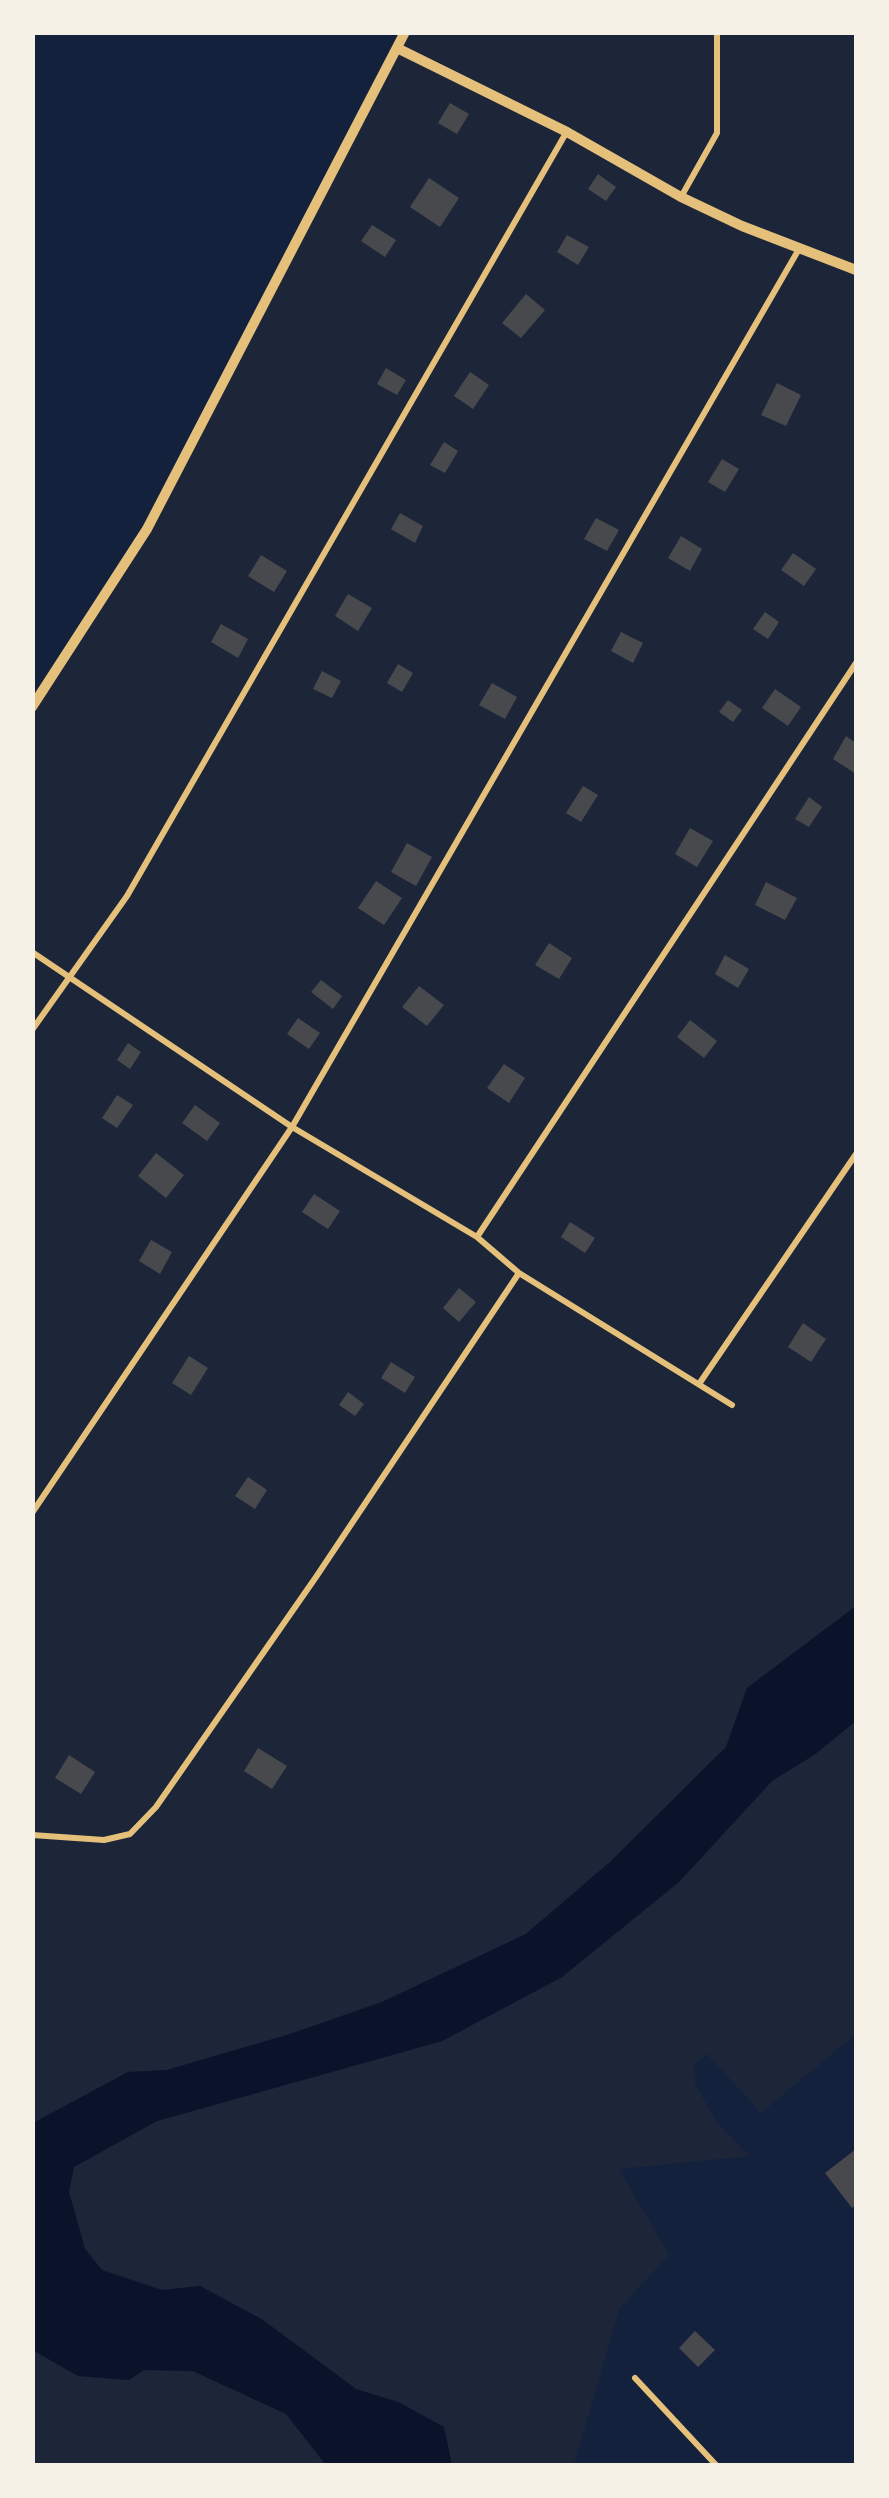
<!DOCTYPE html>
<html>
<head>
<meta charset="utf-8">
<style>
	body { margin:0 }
	#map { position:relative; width:889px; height:2498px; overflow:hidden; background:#14213d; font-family:"Roboto Serif",serif }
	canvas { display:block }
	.frame { position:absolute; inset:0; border:35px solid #f6f1e7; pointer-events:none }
</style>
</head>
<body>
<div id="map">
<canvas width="889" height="2498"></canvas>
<div class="frame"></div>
</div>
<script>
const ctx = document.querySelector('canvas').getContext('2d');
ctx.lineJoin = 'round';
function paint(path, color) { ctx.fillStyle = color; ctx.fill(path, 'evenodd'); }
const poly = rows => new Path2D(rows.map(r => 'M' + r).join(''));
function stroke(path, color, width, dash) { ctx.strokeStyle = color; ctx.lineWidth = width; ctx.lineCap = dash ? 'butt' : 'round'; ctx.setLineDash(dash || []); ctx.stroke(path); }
const green = poly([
	[405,33,856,33,856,1606,747,1688,726,1747,610,1862,526,1934,382,2002,290,2034,166,2070,128,2072,33,2123,33,707,147,529],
	[856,1721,856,2034,761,2113,707,2054,694,2064,695,2084,718,2124,749,2156,619,2169,669,2255,619,2309,574,2465,452,2465,444,2427,398,2402,356,2389,263,2320,200,2286,162,2290,102,2270,85,2249,69,2191,74,2167,157,2121,442,2041,562,1977,679,1882,772,1781,814,1755],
	[32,2350,78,2376,129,2380,144,2370,193,2371,286,2414,326,2465,33,2465]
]);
const water = poly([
	[856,1606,856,1721,814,1755,772,1781,679,1882,562,1977,442,2041,157,2121,74,2167,69,2192,85,2249,102,2270,162,2290,200,2286,263,2320,356,2389,398,2402,444,2427,452,2465,326,2465,286,2414,193,2371,144,2370,129,2380,78,2376,33,2350,33,2123,128,2072,167,2070,290,2034,382,2002,526,1934,610,1862,726,1747,747,1688]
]);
const building = poly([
	[450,103,469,114,457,134,438,123],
	[598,174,616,187,606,201,588,189],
	[429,178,459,198,440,227,410,207],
	[372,225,396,240,385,257,361,241],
	[567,235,589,247,578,265,557,252],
	[526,294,545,310,521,338,502,323],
	[386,368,406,380,397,395,377,384],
	[470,372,489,385,473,409,454,396],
	[777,383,801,395,786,426,761,415],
	[444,442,458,451,445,473,430,465],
	[722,459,739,469,725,492,708,482],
	[400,513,423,526,415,543,391,529],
	[596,518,619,530,607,551,584,539],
	[681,536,702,549,690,571,668,558],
	[793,553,816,569,804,586,781,570],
	[261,555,287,571,274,592,248,576],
	[348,594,372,608,358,631,335,616],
	[765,612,779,622,768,639,753,629],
	[221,624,248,639,238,658,211,642],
	[621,632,643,643,633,663,611,651],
	[398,664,413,673,402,692,387,683],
	[322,671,341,681,332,698,313,689],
	[492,683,517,697,505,719,479,705],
	[775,689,801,707,788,726,762,708],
	[728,700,742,710,733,722,719,712],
	[846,736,856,743,856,774,833,759],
	[583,786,598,795,581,822,566,813],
	[809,797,822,807,809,827,795,819],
	[690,828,713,841,697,867,675,854],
	[407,843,432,857,416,886,391,872],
	[376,881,402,898,384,925,358,908],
	[766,882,797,898,785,920,755,905],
	[549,943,572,958,559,979,535,965],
	[725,955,749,969,738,988,715,974],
	[321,980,342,996,333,1009,311,992],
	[419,986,444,1005,427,1026,402,1007],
	[298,1018,320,1033,309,1049,287,1034],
	[690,1020,717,1041,704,1058,677,1037],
	[128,1043,141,1052,130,1069,117,1060],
	[504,1064,525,1078,509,1103,487,1088],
	[117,1095,133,1105,117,1128,102,1118],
	[195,1105,220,1123,207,1141,182,1123],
	[156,1153,184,1175,166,1198,138,1176],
	[314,1194,340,1211,328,1229,302,1212],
	[570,1222,595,1238,585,1253,561,1237],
	[151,1240,172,1252,160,1274,139,1261],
	[459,1288,476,1302,459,1322,443,1308],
	[803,1323,826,1339,811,1362,788,1347],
	[189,1356,208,1368,191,1395,172,1383],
	[391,1362,415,1377,405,1393,381,1378],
	[348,1392,364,1404,355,1416,339,1405],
	[248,1477,267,1490,255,1509,235,1496],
	[258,1748,287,1766,272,1789,244,1771],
	[69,1755,95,1772,81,1794,55,1778],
	[856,2149,856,2205,852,2208,825,2173],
	[695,2331,715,2350,698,2367,679,2348]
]);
const service = poly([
	[681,197,717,133,717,32],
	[32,952,292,1127,477,1237,519,1273,732,1405],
	[32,1030,127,896,566,133],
	[477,1237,856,663],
	[699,1384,856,1154],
	[32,1513,292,1127,799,249],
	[32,1835,104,1840,130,1834,156,1807,316,1577,519,1273],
	[635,2378,717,2466]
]);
const minor = poly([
	[397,48,567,132,681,197,742,226,856,270],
	[32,707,147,529,405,32]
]);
paint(green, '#1d2539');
paint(water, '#0b132b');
paint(building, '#48494c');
stroke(service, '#e5c07b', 6);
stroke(minor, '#e5c07b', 10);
</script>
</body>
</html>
